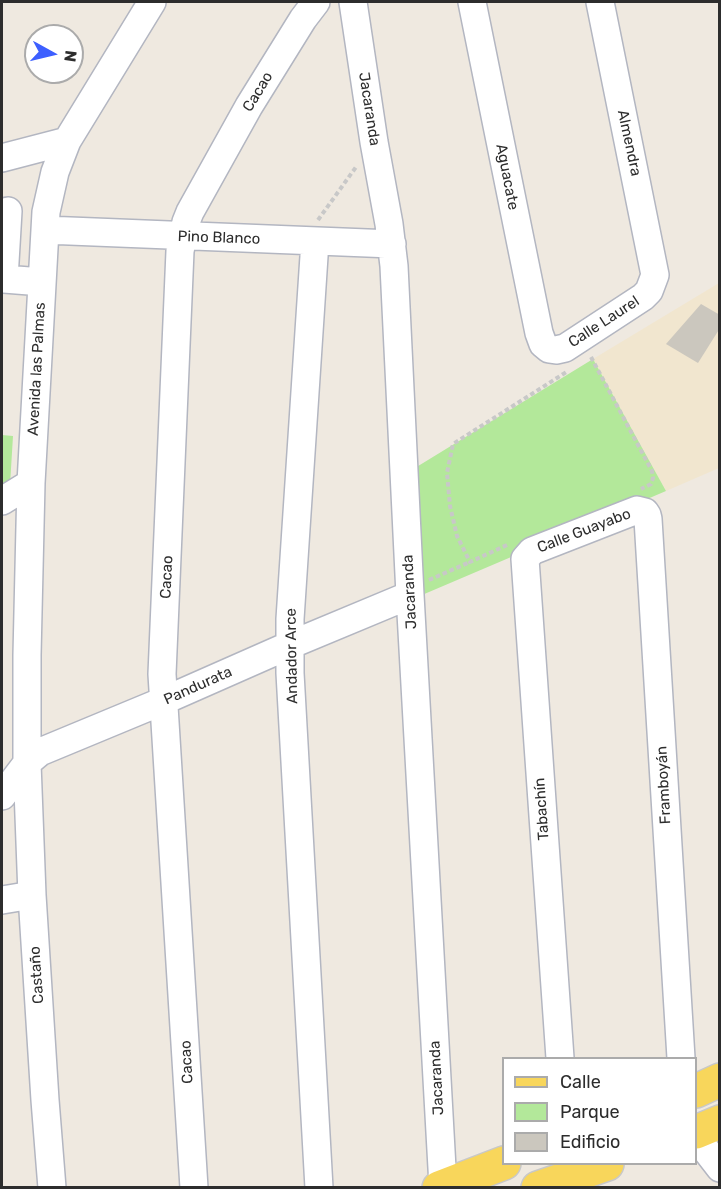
<!DOCTYPE html>
<html>
<head>
<meta charset="utf-8">
<style>
	body { margin:0 }
	#map { position:relative; width:721px; height:1189px; overflow:hidden; background:#efe9e0; font-family:Rubik,sans-serif }
	canvas { display:block }
	.frame { position:absolute; inset:0; border:3px solid #2d2d2d; pointer-events:none }
	.legend { position:absolute; left:502px; top:1057px; width:195px; height:108px; box-sizing:border-box; background:#fff; border:2px solid #ababab; margin:0; padding:8px 10px; list-style:none; font-size:18px; color:#2d2d2d }
	.legend li { display:flex; align-items:center; gap:12px; height:30px }
	.legend b { width:30px; border:2px solid #ababab }
	.north { position:absolute; left:24px; top:24px; width:60px; height:60px; box-sizing:border-box; background:#fff; border:2px solid #ababab; border-radius:50%; rotate:98deg; font-size:16px; font-weight:700; line-height:24px; text-align:center; color:#2d2d2d }
	.north::after { content:''; display:block; margin:auto; width:21px; height:27px; background:#3d5fff; clip-path:polygon(50% 0,100% 100%,50% 72%,0 100%) }
</style>
</head>
<body>
<div id="map">
<canvas width="721" height="1189"></canvas>
<div class="frame"></div>
<ul class="legend">
<li><b style="height:8px;background:#f8d65b"></b>Calle</li>
<li><b style="height:16px;background:#b3e89a"></b>Parque</li>
<li><b style="height:16px;background:#cbc7be"></b>Edificio</li>
</ul>
<div class="north">N</div>
</div>
<script>
const ctx = document.querySelector('canvas').getContext('2d');
ctx.lineJoin = 'round';
function paint(path, color) { ctx.fillStyle = color; ctx.fill(path, 'evenodd'); }
const poly = rows => new Path2D(rows.map(r => 'M' + r).join(''));
function stroke(path, color, width, dash) { ctx.strokeStyle = color; ctx.lineWidth = width; ctx.lineCap = dash ? 'butt' : 'round'; ctx.setLineDash(dash || []); ctx.stroke(path); }
function drawText(font, color, halo, rows, align = 'center') {
  ctx.font = font + ' Rubik,sans-serif'; ctx.lineWidth = 4.5; ctx.setLineDash([]); ctx.textBaseline = 'middle'; ctx.strokeStyle = halo; ctx.fillStyle = color; for (const [text, x, y, turn = 0] of rows) {
    ctx.save(); ctx.translate(x, y); ctx.rotate((+turn || 0) * Math.PI / 180); ctx.textAlign = isNaN(turn) ? turn : align; if (halo) ctx.strokeText(text, 0, 0); ctx.fillText(text, 0, 0); ctx.restore();
  }
}
const education = poly([
	[719,283,719,468,666,491,593,359]
]);
const green = poly([
	[593,359,666,491,422,595,410,471],
	[2,435,13,436,10,485,2,490]
]);
const building = poly([
	[701,304,720,315,720,328,698,363,666,344]
]);
const path = poly([
	[318,220,356,167],
	[591,357,652,471,653,478,651,484,641,489],
	[507,545,470,562,457,536,450,506,447,473,453,444,568,371],
	[429,580,470,562]
]);
const minor = poly([
	[353,2,374,142,389,224,394,266,410,595,443,1186],
	[472,2,539,333,543,344,549,349,556,350,565,348,643,297,649,291,655,275,600,2],
	[2,158,67,141],
	[8,211,4,279,42,282],
	[45,230,392,244],
	[315,241,290,619,290,673,319,1188],
	[2,501,31,483],
	[2,796,27,763,40,752,163,701,290,645,410,595],
	[2,900,32,895],
	[560,1058,525,559,532,551,637,510,645,512,647,515,648,519,681,1058],
	[696,1137,720,1168],
	[52,1188,45,1100,32,895,27,763,27,655,31,483,46,212,55,172,67,141,152,2],
	[194,1188,162,674,180,251,186,222,190,212,249,106,303,19,316,2]
]);
const major = poly([
	[696,1091,720,1080],
	[696,1132,720,1122],
	[439,1188,504,1163],
	[538,1188,607,1164]
]);
const streetNames = [
	["Cacao",258,92,-59],
	["Jacaranda",369,109,81],
	["Almendra",629,143,78],
	["Aguacate",507,177,79],
	["Pino Blanco",219,238,2],
	["Calle Laurel",604,322,-33],
	["Avenida las Palmas",37,369,-87],
	["Calle Guayabo",584,531,-21],
	["Cacao",167,577,-87],
	["Jacaranda",410,592,-93],
	["Andador Arce",292,656,-91],
	["Pandurata",198,686,-24],
	["Framboyán",664,785,-93],
	["Tabachín",542,809,-94],
	["Castaño",37,975,-94],
	["Cacao",187,1062,-93],
	["Jacaranda",437,1078,-93]
];
paint(education, '#f1e6cf');
paint(green, '#b3e89a');
paint(building, '#cbc7be');
stroke(minor, '#b3b6c1', 30);
stroke(major, '#c8c8c8', 36);
stroke(path, '#c8c8c8', 4, [4.5, 3]);
stroke(minor, '#fff', 27);
stroke(major, '#f8d65b', 33);
drawText('15px', '#2d2d2d', '#fff', streetNames);
</script>
</body>
</html>
